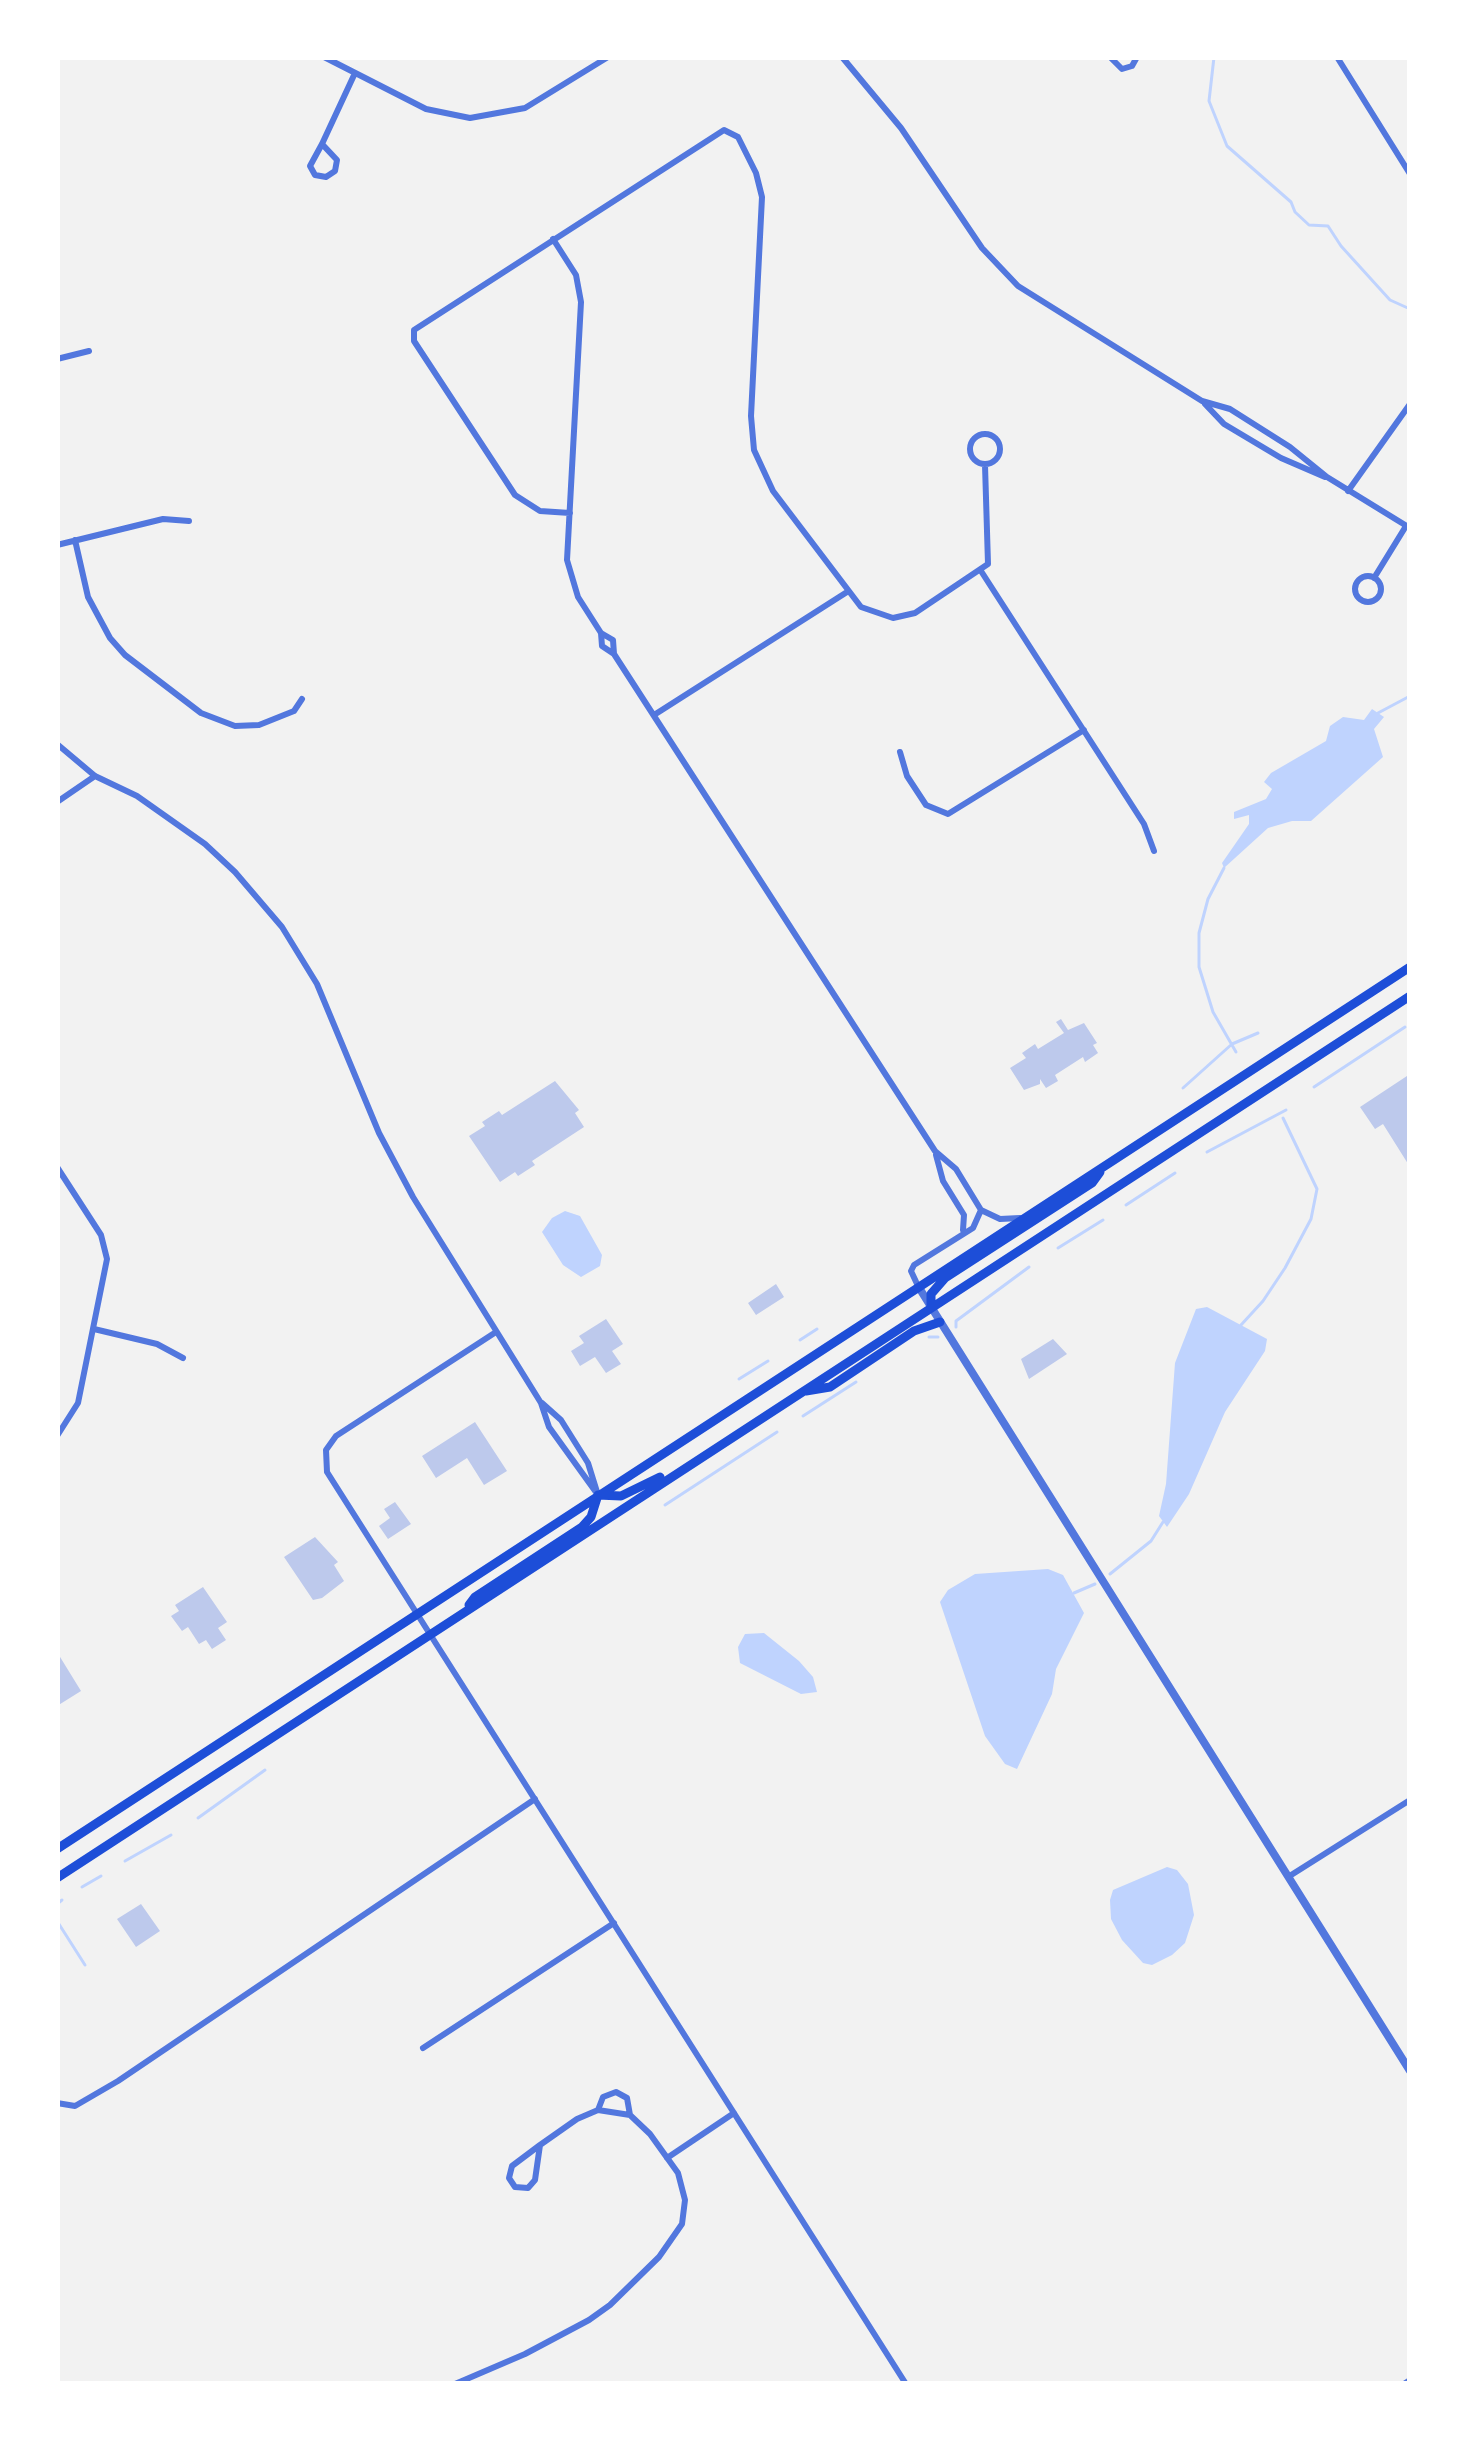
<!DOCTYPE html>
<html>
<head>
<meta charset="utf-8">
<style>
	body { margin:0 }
	#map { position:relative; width:1467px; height:2441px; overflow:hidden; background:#f2f2f2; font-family:Cabin,sans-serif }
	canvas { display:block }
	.frame { position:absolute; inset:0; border:60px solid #fff; pointer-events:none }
</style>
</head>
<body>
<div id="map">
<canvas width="1467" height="2441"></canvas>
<div class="frame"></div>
</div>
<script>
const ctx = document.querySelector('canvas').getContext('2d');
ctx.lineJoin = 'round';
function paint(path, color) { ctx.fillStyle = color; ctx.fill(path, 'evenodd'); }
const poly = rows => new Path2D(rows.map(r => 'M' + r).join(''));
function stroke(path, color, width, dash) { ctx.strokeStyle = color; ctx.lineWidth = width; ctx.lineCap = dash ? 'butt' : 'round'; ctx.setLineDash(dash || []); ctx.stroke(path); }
const water = poly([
	[1372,709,1384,717,1374,729,1383,757,1311,821,1292,821,1268,828,1224,868,1222,863,1249,824,1249,815,1234,819,1234,812,1266,799,1272,789,1264,782,1271,773,1326,741,1330,726,1343,717,1364,720],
	[565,1211,580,1216,602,1255,600,1266,581,1277,563,1265,542,1232,552,1218],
	[1207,1307,1267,1339,1265,1351,1225,1412,1189,1494,1167,1527,1159,1516,1166,1484,1175,1363,1196,1309],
	[1048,1569,1063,1575,1084,1613,1056,1669,1052,1694,1017,1769,1005,1764,985,1736,940,1602,948,1590,975,1574],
	[764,1633,799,1661,813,1677,817,1692,801,1694,740,1663,738,1647,745,1634],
	[1167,1867,1177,1870,1188,1884,1194,1915,1185,1943,1172,1955,1152,1965,1143,1963,1122,1940,1111,1919,1110,1900,1113,1890]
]);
const stream = poly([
	[1214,57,1209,101,1227,146,1291,202,1295,212,1309,225,1328,226,1341,246,1390,300,1410,309],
	[1378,713,1410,696],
	[1224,868,1208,899,1199,933,1199,967,1213,1012,1236,1052],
	[1314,1087,1405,1027],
	[1183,1088,1232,1044,1258,1033],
	[1207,1152,1286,1110],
	[1126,1205,1175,1173],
	[1058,1248,1103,1220],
	[1241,1325,1263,1301,1285,1268,1311,1219,1317,1189,1283,1118],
	[956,1327,956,1321,1029,1267],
	[929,1337,938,1337],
	[800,1340,817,1329],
	[739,1379,768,1361],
	[803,1416,856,1382],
	[665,1505,777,1432],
	[1110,1574,1151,1541,1163,1522],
	[1074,1593,1095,1584],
	[198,1818,265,1770],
	[125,1861,171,1835],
	[82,1887,101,1876],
	[57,1904,62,1900],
	[57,1921,85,1965]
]);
const building = poly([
	[1061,1019,1068,1030,1084,1023,1097,1043,1093,1045,1098,1053,1085,1062,1083,1057,1055,1075,1058,1081,1046,1088,1040,1079,1040,1084,1024,1090,1010,1068,1026,1058,1022,1053,1035,1044,1038,1049,1064,1033,1056,1022],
	[1410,1074,1410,1167,1383,1124,1375,1129,1360,1107],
	[555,1081,579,1110,575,1113,584,1127,532,1161,535,1165,518,1176,515,1172,500,1182,469,1136,485,1126,482,1122,499,1111,502,1115],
	[776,1284,784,1297,756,1315,748,1303],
	[606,1319,623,1344,612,1351,621,1364,606,1373,595,1357,580,1366,571,1351,584,1343,579,1336],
	[1053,1339,1067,1354,1029,1379,1021,1359],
	[475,1422,507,1471,484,1485,467,1458,436,1478,422,1456],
	[395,1502,411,1524,388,1539,379,1526,390,1518,384,1509],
	[315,1537,338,1562,334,1565,344,1581,322,1598,313,1600,284,1557],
	[203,1587,227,1622,218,1628,226,1640,212,1649,206,1640,199,1644,188,1627,182,1631,171,1616,179,1611,175,1605],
	[57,1652,81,1691,57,1706],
	[141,1904,160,1931,136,1947,117,1919]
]);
const minor = poly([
	[324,57,426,109,470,118,525,108,608,57],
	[842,57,901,128,982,248,1018,286,1202,401,1230,409,1290,447,1327,477,1410,528],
	[1110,57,1122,69,1132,66,1137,57],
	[1337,57,1410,174],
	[322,144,337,160,335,171,326,177,315,175,310,166,322,144],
	[322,144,355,73],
	[553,239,576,275,581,302,567,560,578,597,601,633,613,640,614,654,602,646,601,633],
	[57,359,89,351],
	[1205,404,1224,424,1281,458,1325,477],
	'970 449a15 15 0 1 1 30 0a15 15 0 1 1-30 0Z',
	[1348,491,1410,404],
	[570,513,540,511,515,495,414,341,414,330,724,130,738,137,756,173,762,197,751,416,754,450,773,491,861,607,893,618,915,613,988,564,985,465],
	[75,540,88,597,110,638,125,655,201,713,235,726,259,725,294,711,302,699],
	[57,545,163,519,189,521],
	[981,571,1144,824,1154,851],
	'1355 589a13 13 0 1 1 26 0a13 13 0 1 1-26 0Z',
	[1374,578,1406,526],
	[614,654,935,1151,956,1169,981,1210,973,1228,914,1265,911,1271,918,1286],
	[654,715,847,592],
	[57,744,95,776,137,796,205,844,235,872,282,927,317,984,379,1133,413,1197,541,1403,549,1427,598,1495],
	[900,752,907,776,926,805,948,814,1084,730],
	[57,802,95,776],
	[936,1155,943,1181,964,1215,963,1230],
	[57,1167,101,1235,107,1259,78,1403,57,1436],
	[981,1210,1000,1219,1020,1218],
	[94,1329,157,1344,183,1358],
	[496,1332,336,1436,326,1450,327,1472,906,2384],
	[542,1403,561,1420,588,1463,597,1492],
	[1288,1877,1410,1800],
	[423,2048,614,1923],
	[57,2103,75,2106,118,2081,535,1799],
	[598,2110,603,2097,616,2092,627,2098,630,2115],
	[540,2145,535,2180,528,2188,515,2187,509,2178,512,2166,540,2145],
	[667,2158,734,2113],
	[455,2384,525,2354,589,2320,610,2305,659,2257,682,2224,685,2200,678,2173,650,2134,630,2115,598,2110,577,2119,540,2145],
	[1404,2384,1410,2380]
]);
const tertiary = poly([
	[918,1286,1410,2071]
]);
const primary = poly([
	[931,1307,931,1294,945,1278,1092,1183,1100,1172],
	[806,1391,830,1387,914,1331,940,1322],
	[598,1495,621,1496,660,1477],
	[469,1605,475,1597,582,1527,591,1517,598,1495],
	[57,1849,1410,967],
	[57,1878,1410,996]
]);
paint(water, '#bfd3fe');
stroke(stream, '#bfd3fe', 3);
paint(building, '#bdc9ec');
stroke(minor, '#5277de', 6);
stroke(tertiary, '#5277de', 8);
stroke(primary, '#1d4ed8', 9);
</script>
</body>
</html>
